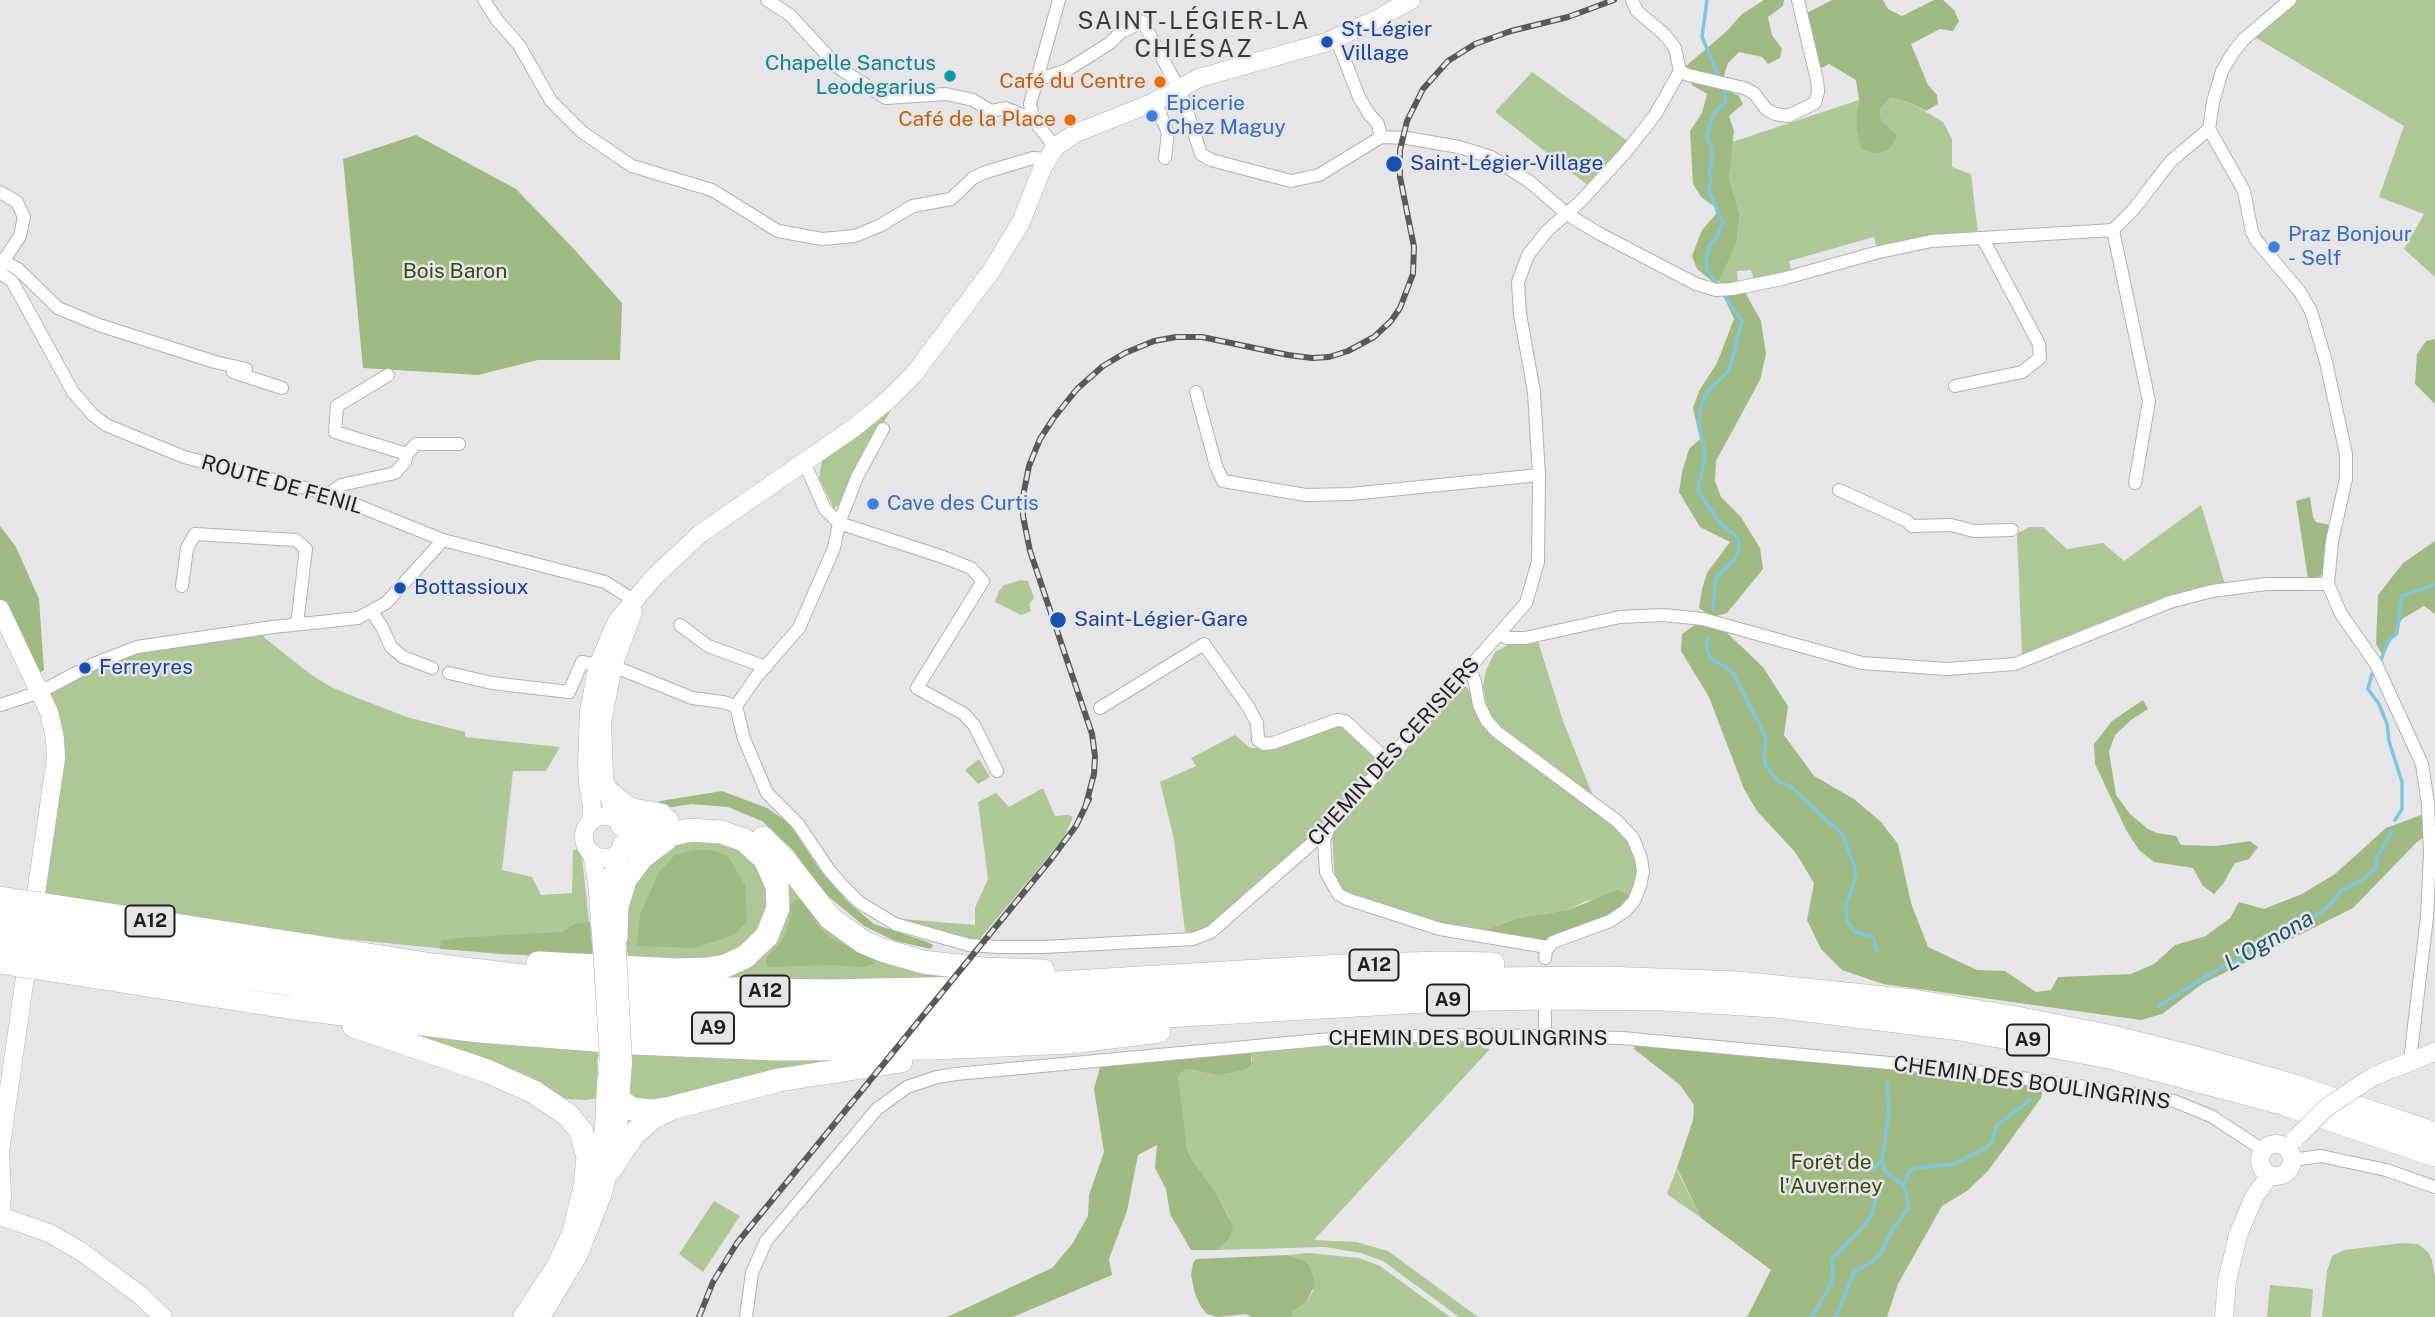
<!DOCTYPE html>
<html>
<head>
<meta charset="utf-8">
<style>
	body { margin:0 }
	canvas { display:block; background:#e6e6e9 }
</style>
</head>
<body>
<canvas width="2435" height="1317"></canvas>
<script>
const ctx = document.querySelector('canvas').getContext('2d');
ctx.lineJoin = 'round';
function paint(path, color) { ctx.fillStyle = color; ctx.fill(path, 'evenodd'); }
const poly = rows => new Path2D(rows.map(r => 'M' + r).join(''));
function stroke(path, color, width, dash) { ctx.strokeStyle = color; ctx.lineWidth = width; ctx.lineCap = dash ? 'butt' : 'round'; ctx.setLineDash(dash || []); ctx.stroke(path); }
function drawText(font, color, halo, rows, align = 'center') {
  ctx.font = font + ' "Public Sans",sans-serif'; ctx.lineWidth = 5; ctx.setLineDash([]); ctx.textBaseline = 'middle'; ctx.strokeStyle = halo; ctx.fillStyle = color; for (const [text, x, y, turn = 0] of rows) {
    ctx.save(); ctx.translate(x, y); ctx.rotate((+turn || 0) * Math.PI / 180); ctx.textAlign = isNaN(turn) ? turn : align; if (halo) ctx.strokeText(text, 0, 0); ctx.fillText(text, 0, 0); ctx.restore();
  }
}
const green = poly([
	[2279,0,2435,0,2435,277,2404,249,2424,214,2379,197,2404,126,2253,36,2269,10],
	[1532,72,1629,142,1590,187,1495,112],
	[1890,98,1909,102,1943,122,1952,139,1952,167,1971,174,1978,233,1877,249,1874,237,1789,261,1792,273,1776,277,1767,275,1754,281,1751,270,1737,271,1738,282,1722,286,1719,281,1736,245,1740,216,1729,178,1732,142,1859,100,1856,115,1861,149,1877,154,1889,150,1898,136,1881,120,1880,109],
	[893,407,881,427,842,507,836,506,834,509,819,478,822,460],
	[2201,505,2225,584,2028,656,2022,654,2017,535,2020,532,2029,527,2043,527,2067,549,2103,543,2124,561],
	[1021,580,1028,581,1034,598,1029,604,1031,611,1021,615,995,602,999,591,1004,585],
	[258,629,266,639,310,674,331,687,360,699,407,717,465,732,465,737,560,747,546,771,513,771,502,870,532,877,541,895,572,893,573,850,581,848,593,959,497,954,305,935,36,894,56,758,40,692,108,658],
	[1537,638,1563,721,1593,796,1496,726,1488,712,1483,686,1486,670,1495,652,1508,645],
	[1466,686,1469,690,1477,716,1490,734,1617,827,1627,839,1637,865,1637,880,1631,896,1586,901,1568,910,1518,918,1488,929,1486,935,1443,926,1342,893,1335,884,1332,832,1457,691],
	[1332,725,1343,726,1378,757,1380,763,1323,828,1211,925,1198,932,1185,932,1174,839,1160,782,1196,766,1191,758,1235,735,1250,748,1272,748],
	[979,759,990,777,978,784,965,770],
	[1043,788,1055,816,1068,815,1073,817,1064,838,978,941,902,919,975,925,975,908,988,879,978,802,996,793,1009,807],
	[690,838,727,840,761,866,771,905,751,944,721,960,628,961,624,917,633,887,658,853],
	[776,866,835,928,1000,978,725,982,670,974,764,947],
	[392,1029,598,1048,597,1098,587,1100,567,1099],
	[1483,1042,1482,1048,1490,1049,1314,1240,1356,1242,1388,1251,1478,1317,1459,1317,1383,1261,1361,1253,1325,1247,1217,1250,1224,1244,1230,1219,1216,1192,1191,1158,1187,1149,1178,1091,1178,1078,1182,1072,1188,1069,1216,1075,1252,1061,1251,1053,1315,1047,1352,1043],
	[632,1050,880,1055,664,1105,630,1102],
	[1677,1168,1678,1172,1701,1218,1667,1194],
	[714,1201,740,1216,703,1272,679,1254],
	[2402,1243,2418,1244,2428,1252,2432,1260,2435,1277,2435,1317,2322,1317,2327,1271,2332,1256,2344,1250],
	[1308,1253,1359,1258,1380,1266,1450,1317,1292,1317,1292,1311,1306,1303,1313,1291,1309,1265,1303,1260,1288,1255],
	[2270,1285,2313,1289,2311,1317,2267,1317]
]);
const forest = poly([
	[1764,0,1784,0,1783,6,1768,17,1772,35,1782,49,1780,58,1768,64,1762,57,1739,52,1728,63,1722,82,1728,90,1739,96,1743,104,1729,116,1734,131,1729,178,1740,216,1736,245,1719,281,1713,282,1697,269,1692,256,1702,230,1716,214,1715,207,1701,197,1693,184,1690,131,1702,113,1707,94,1692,85,1688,75,1680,71,1727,31,1742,14],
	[1832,0,1883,0,1888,9,1902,16,1934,0,1943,0,1954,10,1959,21,1953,31,1940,29,1911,44,1928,85,1937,95,1938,104,1926,111,1909,102,1890,98,1880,109,1881,120,1898,136,1889,150,1877,154,1861,149,1857,130,1856,115,1859,100,1856,80,1829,64,1815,71,1801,16],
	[416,135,516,189,573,248,622,303,620,360,538,360,478,375,363,368,343,159],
	[1745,292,1761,321,1766,354,1760,380,1716,461,1715,481,1721,497,1741,517,1760,548,1763,569,1727,613,1713,617,1699,608,1702,589,1707,573,1730,542,1700,527,1679,492,1682,472,1689,449,1700,439,1693,408,1699,391,1717,363,1734,319,1723,295],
	[2435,339,2435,404,2415,384,2417,354,2426,341],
	[2310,497,2313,517,2316,522,2330,525,2324,573,2316,579,2308,579,2296,501],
	[0,526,16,547,39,599,44,670,40,673,0,609],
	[2435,541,2435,614,2424,606,2402,619,2383,656,2376,644,2378,595,2403,563],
	[1700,621,1723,629,1763,667,1788,706,1784,735,1814,776,1854,799,1881,822,1898,844,1911,903,1928,947,1977,970,2005,971,2036,992,2051,990,2058,977,2131,974,2154,964,2175,945,2206,936,2230,918,2239,902,2264,909,2302,894,2335,874,2386,828,2421,815,2429,834,2417,842,2353,908,2202,984,2162,1014,2141,1020,1883,984,1842,970,1821,949,1807,920,1814,883,1795,852,1757,811,1744,789,1709,697,1681,651,1682,634],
	[2143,700,2148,709,2131,720,2115,735,2109,752,2116,795,2130,814,2148,829,2157,833,2176,836,2181,845,2216,846,2250,841,2258,847,2249,859,2235,863,2223,884,2214,894,2203,886,2193,868,2154,862,2139,850,2126,830,2095,764,2094,744,2112,721],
	[722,791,767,808,789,823,820,870,848,902,874,924,928,942,933,945,931,949,895,941,864,926,817,887,794,851,762,821,728,807,691,804,661,809,656,804,660,801],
	[693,850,712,850,728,856,745,885,747,921,734,935,694,948,637,946,640,915,659,872,675,855],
	[1618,890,1631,896,1632,904,1553,942,1485,938,1488,929,1518,918,1568,910],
	[801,899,820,928,834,940,874,959,875,964,862,967,833,965,769,967,766,964,766,958,779,945,786,933,792,914,790,905,795,900],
	[590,922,593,959,440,949,441,941,456,938,562,932,575,924],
	[1636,1044,2044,1082,2041,1098,1988,1171,1967,1191,1942,1206,1898,1284,1887,1317,1747,1317,1771,1270,1701,1218,1677,1168,1693,1120,1694,1105,1680,1085,1634,1049],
	[1251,1053,1251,1065,1245,1070,1216,1075,1188,1069,1182,1072,1178,1078,1187,1149,1191,1158,1216,1192,1233,1226,1229,1238,1224,1244,1217,1250,1191,1250,1170,1214,1166,1189,1155,1168,1157,1145,1138,1155,1127,1211,1109,1259,1112,1275,1013,1317,947,1317,1052,1268,1072,1244,1088,1216,1089,1195,1104,1152,1094,1089,1100,1067],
	[1288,1255,1303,1260,1309,1265,1315,1284,1306,1303,1292,1311,1292,1317,1251,1317,1246,1314,1217,1317,1207,1314,1201,1307,1195,1294,1191,1275,1193,1263,1196,1259]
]);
const stream = poly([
	[1707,0,1702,37,1718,75],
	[1720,287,1707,270,1706,259,1709,246,1716,238,1723,223,1708,189,1711,180,1709,171,1712,159,1712,146,1708,141,1707,133,1714,114,1725,102,1725,89],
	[1713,608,1716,578,1734,560,1739,551,1739,543,1737,537,1720,523,1698,491,1705,455,1699,421,1701,406,1708,391,1729,371,1742,321,1723,294],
	[1707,638,1707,649,1711,659,1726,667,1733,673,1766,737,1764,753,1766,766,1778,781,1791,787,1843,835,1855,868,1855,880,1846,904,1847,920,1855,932,1873,937,1877,951],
	[2381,660,2388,641,2397,633,2402,596,2435,585],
	[2372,674,2368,689,2379,704,2387,724,2389,741,2402,782,2402,809,2395,820],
	[2159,1006,2223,966,2232,964,2293,925,2313,918,2331,904,2340,891,2361,881,2376,868,2377,858,2392,831],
	[1887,1083,1889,1109,1882,1160,1885,1171,1903,1185],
	[1873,1169,1882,1160],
	[1812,1317,1831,1284,1833,1275,1832,1259,1868,1221,1872,1213,1876,1197,1872,1182],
	[1836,1317,1854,1272,1873,1261,1880,1254,1893,1229,1908,1209,1907,1194,1903,1185,1910,1171,1916,1168,1955,1164,1987,1147,1991,1143,1997,1125,2030,1100]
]);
const street = poly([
	[484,0,497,20,519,45,551,101,582,132,632,166,712,190,778,231,822,239,855,236,879,226,913,206,951,199,973,178,986,172,1033,158,1047,159],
	[767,0,790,15,839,68,886,98,946,94,973,100,991,111,1005,108,1033,119],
	[2290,0,2245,38,2234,51,2222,71,2213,102,2209,129,2244,191,2252,232,2256,240,2300,292,2311,311,2326,362,2346,454,2346,479,2332,541,2328,584,2341,614,2376,664,2422,764,2428,804,2430,853,2427,917,2410,1060],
	[1336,38,1359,97,1369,114,1378,124,1381,137],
	[1680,71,1688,75,1744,88,1754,93,1766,109,1775,114,1788,116,1815,103,1818,92,1817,80,1798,0],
	[1037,80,1067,70,1110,43,1121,32,1143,22,1181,93,1201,154,1211,160,1291,181,1319,175,1381,137,1407,138,1459,147,1491,157,1530,182,1567,214,1600,234,1696,284,1716,290,1732,289,1782,279,1875,253,1931,241,2113,230,2133,210,2171,161,2209,129],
	[1155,101,1168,133,1165,158],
	[1055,147,1033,119,1030,104,1059,0],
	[0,192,17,202,24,217,20,236,0,266],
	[2113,230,2149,401,2135,483],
	[3,261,18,269,58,308,99,325,215,362,246,369],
	[0,273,12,281,73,392,93,415,106,425,184,457,329,494,443,540,605,582,635,601],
	[233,372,282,388],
	[388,375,337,406,335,432,407,454],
	[1955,386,2022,372,2040,358,2039,344,1983,239],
	[1196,392,1216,466,1223,481,1306,495,1351,494,1539,475],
	[804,462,825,509,839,523,943,557,971,568,983,581,917,688,964,714,974,725,997,771],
	[1839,490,1907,521,1912,526,1951,525,1974,531,2012,530],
	[329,494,341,485,395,473,405,462,407,454,416,444,459,444],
	[182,586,187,548,195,534,296,540,306,549,297,624],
	[372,612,382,627,391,647,403,657,432,668],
	[680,625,708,646,766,667],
	[1500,635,1507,638,1525,638,1620,617,1663,615,1703,619,1862,663,1947,669,2015,664,2170,602,2212,591,2266,584,2328,584],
	[613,666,692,698,723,702,736,706,744,739,767,793,798,824,829,870,842,885,859,902,895,924,969,945,998,947,1043,947,1193,939,1211,932,1328,829,1526,603,1538,562,1539,475,1534,392,1520,314,1518,282,1528,255,1547,231,1581,201,1625,153,1655,115,1680,71,1675,48,1664,34,1637,11,1632,0],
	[1470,669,1475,682,1479,705,1487,721,1497,732,1617,821,1633,838,1641,858,1643,872,1640,886,1634,901,1625,911,1610,921,1553,942,1546,950,1545,958],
	[449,673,492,683,569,692,582,662,598,665],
	[0,705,40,692,93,664,137,647,273,627,358,618,386,603,443,540],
	[736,706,757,676,799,628,834,548,839,523,857,477,883,429],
	[1100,708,1204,644,1249,708,1257,723,1258,740,1264,744,1273,743,1337,720,1345,721,1389,762],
	[1328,830,1324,841,1326,872,1338,894,1347,899,1440,929,1547,947],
	[1545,1012,1545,1036],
	[2292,1160,2321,1156,2386,1170,2435,1187],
	[746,1317,752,1273,766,1241,877,1109,907,1087,937,1077,956,1074,1352,1037,1486,1035,1622,1038,1964,1070,2150,1096,2174,1101,2211,1116,2263,1150]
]);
const secondary = poly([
	[0,609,49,712,55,739,56,758,33,914],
	'584 837a21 21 0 1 1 42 0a21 21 0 1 1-42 0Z',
	[615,819,604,777,602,722,613,666,633,612],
	[591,821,592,806,588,784,587,763,589,711,598,665,617,621,655,576,700,534,855,427,887,401,914,374,992,270,1021,222,1042,169,1055,147,1076,133,1152,103,1199,78,1327,42,1375,20,1411,0],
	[592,854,597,880,602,948],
	[611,908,612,876,619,853],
	[2374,1076,2435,1052],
	'2260 1160a16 16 0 1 1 32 0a16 16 0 1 1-32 0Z',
	[593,1177,604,1129,606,1081],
	[0,1216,2,1197,0,1152,28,956],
	[0,1216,49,1233,82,1252,140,1295,163,1317],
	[522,1317,555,1267,579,1217],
	[541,1317,579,1254,603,1193,612,1158,618,1125,623,1062],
	[2224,1317,2227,1281,2238,1235,2254,1197,2270,1175]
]);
const highway = poly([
	[607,791,626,807,633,810,661,815],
	[622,825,641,825,667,821],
	[763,838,788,864,830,918,863,942,882,950,923,962,983,969,1043,971],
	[0,898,25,902],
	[40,904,433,965,530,977,680,988,826,991,973,988,1342,966,1441,963,1493,964],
	[0,920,23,923],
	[38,926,432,986,579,1000,728,1008,868,1010,952,1008,1392,982,1491,979,1605,978,1738,983,1913,1001,2011,1017,2112,1037,2203,1060,2291,1085,2435,1134],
	[616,937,617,906,625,880,642,857,665,840],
	[0,940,21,943],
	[36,946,430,1005,578,1020,727,1029,876,1030,976,1027,1443,1000,1541,998,1663,999,1775,1006,1961,1029,2109,1057,2285,1104,2435,1155],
	[0,962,18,965],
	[538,963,677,970,708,969,725,966,745,957,767,936,778,908,777,886,765,859,744,840,721,832,690,830,624,846],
	[33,967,287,1007,479,1031,634,1043,775,1049,934,1048,1071,1042,1159,1031],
	[354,1026,487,1071,534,1092,568,1115,581,1131,588,1157,585,1187,575,1228],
	[609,1061,612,1089,616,1098,632,1109,652,1111,671,1108,779,1080,901,1061],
	[610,1170,633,1135,652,1118,668,1110]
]);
const rail = poly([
	[1085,808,1094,774,1095,756,1092,734,1030,551,1023,516,1023,496,1029,466,1040,439,1053,419,1077,389,1103,366,1125,353,1154,341,1176,337,1202,337,1288,355,1312,358,1329,357,1348,351,1374,337,1391,321,1400,308,1413,274,1414,247,1400,177,1400,150,1407,121,1423,89,1448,61,1475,44,1511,31,1568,17,1614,0],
	[699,1317,713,1282,737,1243,1052,858,1076,826,1089,799]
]);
const secondaryBridge = poly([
	[602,948,609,1061],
	[617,949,623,1062],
	[2296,1138,2327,1107,2374,1076]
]);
const highwayBridge = poly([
	[25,902,40,904],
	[23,923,38,926],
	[21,943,36,946],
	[18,965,33,967]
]);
const markers = [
	[1327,42,7,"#1a4fb4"],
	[950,76,7,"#0f9aa8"],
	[1160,82,7,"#e8710a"],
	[1152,116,7,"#3f7fe0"],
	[1070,120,7,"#e8710a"],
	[1394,164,9,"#1a4fb4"],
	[2274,247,7,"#3f7fe0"],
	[873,504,7,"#3f7fe0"],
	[400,588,7,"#1a4fb4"],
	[1058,620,9,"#1a4fb4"],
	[85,668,7,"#1a4fb4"]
];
const shields = [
	[150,921,49],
	[1374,965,49],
	[765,991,49],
	[1448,1000,42],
	[713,1028,42],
	[2028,1040,42]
];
const shieldNames = [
	["A12",150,921],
	["A12",1374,965],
	["A12",765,991],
	["A9",1448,1000],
	["A9",713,1028],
	["A9",2028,1040]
];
const transitNames = [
	["St-Légier",1341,30],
	["Village",1341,54],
	["Saint-Légier-Village",1410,164],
	["Bottassioux",414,588],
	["Saint-Légier-Gare",1074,620],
	["Ferreyres",99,668]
];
const cultureNames = [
	["Chapelle Sanctus",936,64],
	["Leodegarius",936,88]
];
const foodNames = [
	["Café du Centre",1146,82],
	["Café de la Place",1056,120]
];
const shopNames = [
	["Epicerie",1166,104],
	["Chez Maguy",1166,128],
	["Praz Bonjour",2288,235],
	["- Self",2288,259],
	["Cave des Curtis",887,504]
];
const parkNames = [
	["Bois Baron",455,272],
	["Forêt de",1831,1163],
	["l'Auverney",1831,1187]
];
const streetNames = [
	["ROUTE DE FENIL",282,485,16],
	["CHEMIN DES CERISIERS",1394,752,-48],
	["CHEMIN DES BOULINGRINS",1468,1039],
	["CHEMIN DES BOULINGRINS",2032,1083,8]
];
const waterNames = [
	["L'Ognona",2269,941,-30]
];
const quarterNames = [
	["SAINT-LÉGIER-LA",1194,22],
	["CHIÉSAZ",1194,50]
];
paint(green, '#afc696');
paint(forest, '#a0b983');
stroke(stream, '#7ec6dd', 3.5);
stroke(street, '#b2b2b5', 14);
stroke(secondary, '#b2b2b5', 19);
stroke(highway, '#b2b2b5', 24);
stroke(street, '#fff', 12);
stroke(secondary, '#fff', 18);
stroke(highway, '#fff', 23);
stroke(rail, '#59595b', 6);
stroke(rail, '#e6e6e9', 3.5, [10]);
stroke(secondaryBridge, '#b2b2b5', 19, []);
stroke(highwayBridge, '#b2b2b5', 24, []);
stroke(secondaryBridge, '#fff', 18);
stroke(highwayBridge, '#fff', 23);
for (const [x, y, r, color] of markers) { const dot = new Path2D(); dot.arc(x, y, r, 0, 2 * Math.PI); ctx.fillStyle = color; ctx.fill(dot); stroke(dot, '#e6e6e9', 2.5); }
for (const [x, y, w] of shields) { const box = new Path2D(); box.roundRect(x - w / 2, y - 15.5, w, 31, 5); ctx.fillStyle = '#e6e6e9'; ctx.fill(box); stroke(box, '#1f1f20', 2); }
drawText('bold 19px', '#1f1f20', null, shieldNames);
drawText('21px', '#164399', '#e6e6e9', transitNames, 'left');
drawText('21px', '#0d838f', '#e6e6e9', cultureNames, 'right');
drawText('21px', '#c56008', '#e6e6e9', foodNames, 'right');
drawText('21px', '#366cbe', '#e6e6e9', shopNames, 'left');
drawText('21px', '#344a10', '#e6e6e9', parkNames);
drawText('21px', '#1f1f20', '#e6e6e9', streetNames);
drawText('italic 23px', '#1a5667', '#e6e6e9', waterNames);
ctx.letterSpacing = '2px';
drawText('24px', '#3b3b3e', '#e6e6e9', quarterNames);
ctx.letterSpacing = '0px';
</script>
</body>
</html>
